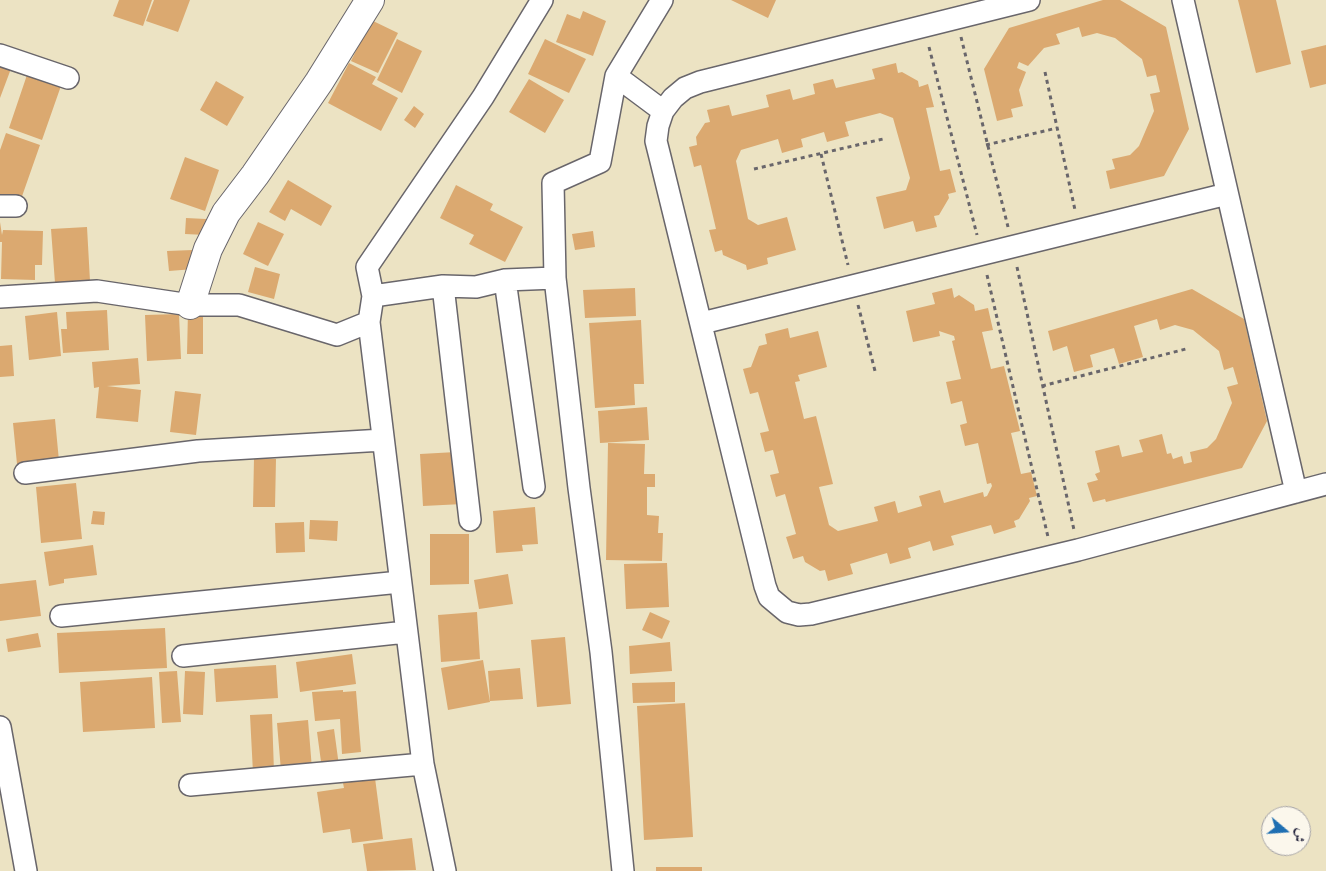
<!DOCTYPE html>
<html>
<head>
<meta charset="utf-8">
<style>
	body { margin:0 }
	#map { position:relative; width:1326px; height:871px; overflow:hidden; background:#ece3c3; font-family:"Libre Bodoni",Amiri,serif }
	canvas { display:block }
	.north { position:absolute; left:1261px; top:806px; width:50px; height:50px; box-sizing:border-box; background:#fbf7ec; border:1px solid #a4a2a5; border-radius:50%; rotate:108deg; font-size:14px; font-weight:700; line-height:20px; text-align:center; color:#22223b }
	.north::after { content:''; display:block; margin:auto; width:18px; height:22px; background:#1f6fb2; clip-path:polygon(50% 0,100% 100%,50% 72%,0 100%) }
</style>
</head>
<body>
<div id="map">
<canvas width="1326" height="871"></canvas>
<div class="north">ش</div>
</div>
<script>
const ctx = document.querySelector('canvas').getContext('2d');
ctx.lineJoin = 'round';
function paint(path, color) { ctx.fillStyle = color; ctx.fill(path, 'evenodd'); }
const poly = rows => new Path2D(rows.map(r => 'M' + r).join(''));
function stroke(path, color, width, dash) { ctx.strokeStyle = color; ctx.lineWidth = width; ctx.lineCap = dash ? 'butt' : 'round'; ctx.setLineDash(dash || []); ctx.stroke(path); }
const building = poly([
	[119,0,152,0,143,26,113,16],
	[154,0,190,0,178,32,146,21],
	[731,0,776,0,768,18],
	[1103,0,1120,0,1166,27,1189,129,1164,176,1110,189,1106,171,1115,169,1112,159,1130,155,1139,146,1154,111,1150,94,1160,92,1156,75,1147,77,1142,59,1115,38,1097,33,1082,37,1079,27,1056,34,1060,44,1044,48,1028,66,1019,62,1017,68,1026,72,1019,90,1023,106,1011,109,1013,117,997,121,984,69,1009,28],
	[1238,0,1276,0,1291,64,1256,73],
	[583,11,606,21,593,56,556,42,567,14,580,19],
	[371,20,398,33,378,73,351,61],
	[397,39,422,51,402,93,377,80],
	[545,39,586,59,569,93,528,74],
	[1326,45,1326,84,1310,88,1301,51],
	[0,62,12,66,0,98],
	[349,63,376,77,372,84,398,98,381,131,328,103],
	[896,63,898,73,902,72,918,81,919,87,928,84,934,107,926,108,940,171,950,169,956,192,948,194,949,198,939,215,934,216,937,227,916,232,913,221,884,229,876,197,906,190,910,178,893,118,880,113,845,122,849,136,827,142,824,132,801,139,803,147,782,153,778,139,741,150,736,161,748,219,758,225,787,217,796,250,767,258,768,264,747,270,746,265,723,255,722,250,715,252,709,230,716,229,701,165,694,167,689,147,697,145,696,137,705,123,710,122,707,110,729,105,732,116,769,107,766,95,790,89,793,100,815,94,813,84,833,79,836,88,875,79,872,69],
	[28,72,62,83,42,140,9,128],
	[529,79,564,100,545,133,509,112],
	[216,81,244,97,227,126,200,110],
	[414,106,424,114,415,128,404,120],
	[6,133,40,145,20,202,0,195,0,150],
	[185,157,219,170,205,211,170,199],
	[288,180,332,206,321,226,291,209,285,221,269,212],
	[456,185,493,204,490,210,523,227,505,262,469,244,474,235,440,218],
	[186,218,206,219,206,235,185,234],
	[0,222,2,235,3,230,43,231,42,265,35,265,35,280,1,279,2,242,0,242],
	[258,222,284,234,268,266,243,254],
	[87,227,90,281,55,283,51,229],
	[593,231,595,247,575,250,572,234],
	[193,250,194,269,169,271,167,251],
	[255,267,280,274,274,299,248,292],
	[635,288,636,316,585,318,583,290],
	[952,288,954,298,959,295,974,305,975,311,988,308,993,330,982,332,991,369,1004,366,1020,431,1011,433,1021,474,1031,472,1037,496,1029,498,1030,501,1019,519,1014,521,1016,527,994,534,991,525,951,536,954,545,933,551,930,541,908,548,911,558,890,564,887,553,850,564,853,574,828,581,825,570,820,571,805,562,803,556,793,559,786,537,796,534,785,494,776,497,770,475,779,473,773,450,765,452,760,433,769,431,758,392,750,394,743,369,751,367,759,346,767,344,765,334,788,328,790,338,818,331,827,367,798,375,800,381,795,382,804,419,816,416,833,484,819,487,829,525,838,531,878,521,874,507,895,501,898,513,922,506,919,496,940,490,944,503,983,492,984,497,987,496,992,486,991,483,987,484,978,443,965,446,960,425,967,423,962,401,951,404,946,382,961,379,952,341,955,340,954,336,939,331,940,336,913,342,906,311,935,304,932,293],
	[1192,289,1244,319,1267,421,1242,468,1106,502,1105,499,1093,502,1087,483,1098,480,1095,474,1100,472,1095,451,1119,445,1122,457,1143,452,1139,440,1162,434,1167,454,1171,453,1173,459,1182,456,1184,464,1192,462,1190,452,1207,448,1216,439,1232,403,1227,387,1238,384,1233,367,1224,370,1219,351,1193,330,1175,325,1160,330,1157,319,1134,326,1143,357,1119,364,1114,348,1090,355,1093,367,1074,372,1067,346,1053,351,1048,331],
	[107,310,109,350,63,353,61,329,67,329,66,312],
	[188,311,203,311,203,354,187,354],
	[57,312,61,356,29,360,25,316],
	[179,314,181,359,147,361,145,315],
	[641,320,644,384,634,384,635,405,595,408,589,323],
	[12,345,14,376,0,377,0,346],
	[138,358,140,384,107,386,141,390,138,422,96,418,99,387,94,388,92,362],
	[175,391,201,394,196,435,170,432],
	[647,407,649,440,600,443,598,411],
	[55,419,59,461,17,464,13,423],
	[608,443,645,444,644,474,655,474,655,487,647,487,647,515,659,516,658,533,663,533,662,561,606,560],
	[456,452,463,504,423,506,420,454],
	[254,458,276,459,275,507,253,507],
	[76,483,82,539,41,543,36,487],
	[535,507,538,544,522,545,523,551,496,553,493,511],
	[93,511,105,512,104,525,91,524],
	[310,520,338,521,337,541,309,539],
	[304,522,305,552,276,553,275,523],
	[430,534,469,534,469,584,430,585],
	[93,545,97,575,64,579,64,583,49,586,44,552],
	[667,563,669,607,626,609,624,564],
	[508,574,513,604,479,609,474,580],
	[36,580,41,616,0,621,0,584],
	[477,612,480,659,441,662,438,615],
	[650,612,670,621,662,639,642,630],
	[165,628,167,668,59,673,57,633],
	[38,633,41,647,8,652,6,639],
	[565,637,571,704,537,707,531,640],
	[670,642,672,671,630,674,629,646],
	[352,654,356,684,300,692,296,662],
	[483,660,490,702,448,710,441,668],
	[276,665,278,698,216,702,214,669],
	[520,668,523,699,490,701,488,671],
	[177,671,181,722,162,723,159,672],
	[185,671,205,672,203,715,183,714],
	[152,677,155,728,83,732,80,682],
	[675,682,675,702,633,703,632,683],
	[343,690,343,692,356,691,361,752,342,754,340,719,315,721,312,692],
	[685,703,693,837,644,840,637,706],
	[272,714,274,772,253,773,250,715],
	[308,720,312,769,281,771,277,723],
	[334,729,339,766,322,769,317,732],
	[375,778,383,839,352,843,350,829,323,833,317,792,344,788,343,783],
	[412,838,416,870,367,871,363,844],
	[656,867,702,867,702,871,656,871]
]);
const path = poly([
	[961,37,1008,227],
	[929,47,977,235],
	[1045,72,1075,210],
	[986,145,1057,128],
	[821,154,848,265],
	[754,169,883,139],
	[1017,267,1074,530],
	[987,275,1048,537],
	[858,305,875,371],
	[1042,386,1186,349]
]);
const street = poly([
	[1029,0,700,82,685,88,673,98,663,111,658,126,656,141,660,157,765,586,769,597,787,612,799,615,811,614,1078,550,1326,484],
	[1183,0,1296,492],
	[0,55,68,78],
	[616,76,663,111],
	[0,206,16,206],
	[555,278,553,183,600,162,616,76,662,0],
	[505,280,534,487],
	[443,286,470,520],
	[373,296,443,286,476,287,505,280,555,278,579,488,601,652,623,871],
	[0,297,97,291,190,305,239,305,337,335,369,322],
	[702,323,1227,194],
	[25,473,198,451,383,440],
	[61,616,400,582],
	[183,656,406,632],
	[0,727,26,871],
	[190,785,423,764],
	[445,871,423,764,369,322,373,296,367,267,483,97,542,0]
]);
const secondary = poly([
	[190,305,208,249,226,213,255,175,319,82,370,0]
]);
paint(building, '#dba970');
stroke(street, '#69666b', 24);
stroke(secondary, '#69666b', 30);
stroke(path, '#69666b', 3, [4, 4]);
stroke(street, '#fff', 21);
stroke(secondary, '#fff', 28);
</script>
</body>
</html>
